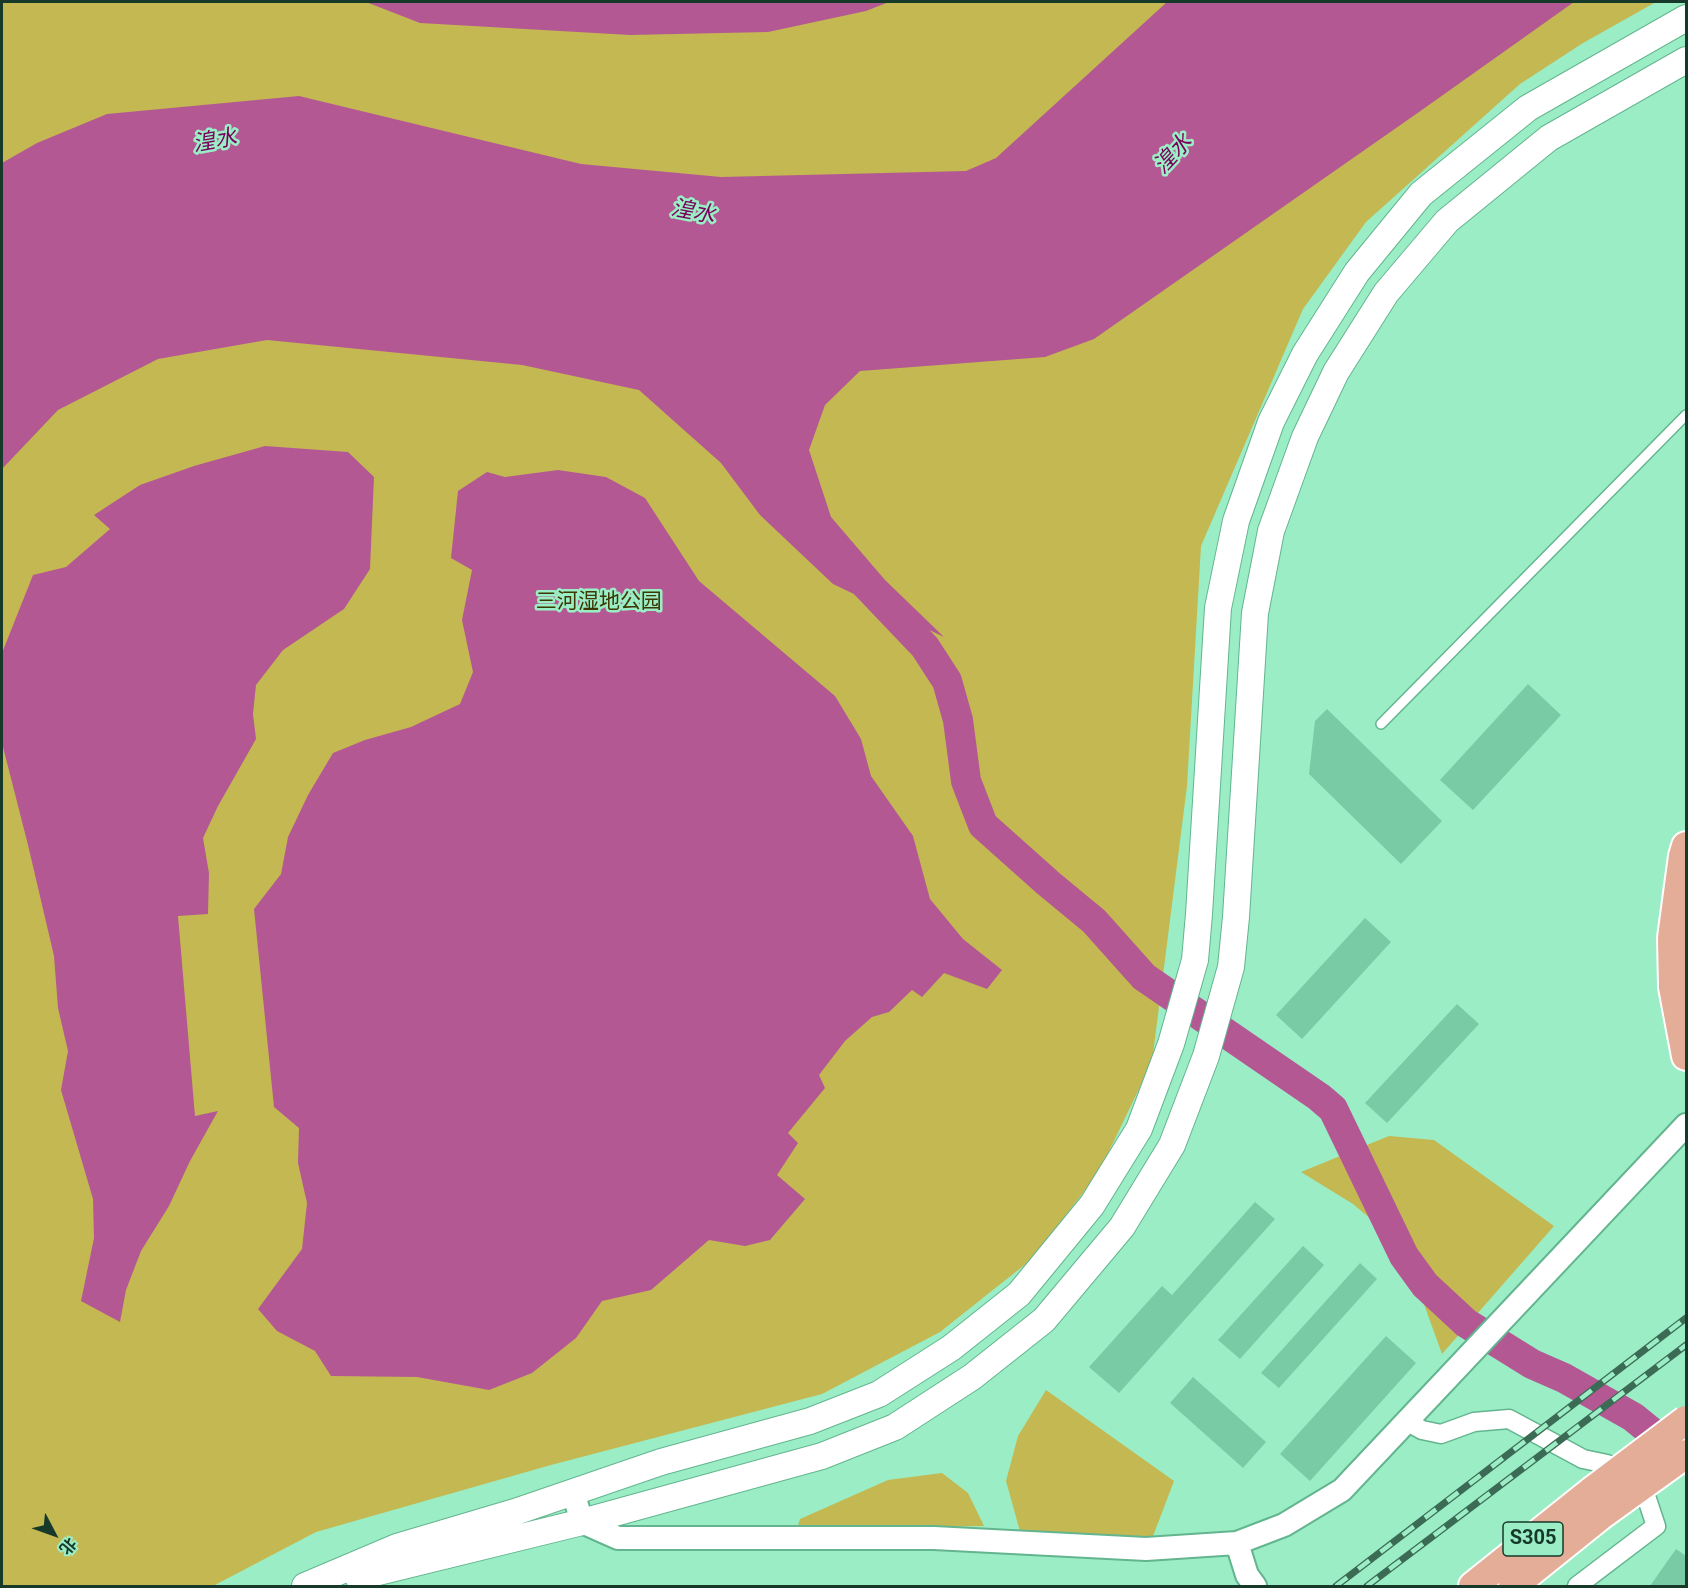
<!DOCTYPE html>
<html>
<head>
<meta charset="utf-8">
<style>
	body { margin:0 }
	#map { position:relative; width:1688px; height:1588px; overflow:hidden; background:#9bedc5; font-family:Roboto,"Noto Sans SC",sans-serif }
	canvas { display:block }
	.frame { position:absolute; inset:0; border:3px solid #16392a; pointer-events:none }
	.north { position:absolute; left:24px; top:1504px; width:60px; height:60px; -webkit-text-stroke:4px #9bedc5; paint-order:stroke; rotate:131deg; font-size:16px; font-weight:700; line-height:24px; text-align:center; color:#16392a }
	.north::after { content:''; display:block; margin:auto; width:21px; height:27px; background:#16392a; clip-path:polygon(50% 0,100% 100%,50% 72%,0 100%) }
</style>
</head>
<body>
<div id="map">
<canvas width="1688" height="1588"></canvas>
<div class="frame"></div>
<div class="north">北</div>
</div>
<script>
const ctx = document.querySelector('canvas').getContext('2d');
ctx.lineJoin = 'round';
function paint(path, color) { ctx.fillStyle = color; ctx.fill(path, 'evenodd'); }
const poly = rows => new Path2D(rows.map(r => 'M' + r).join(''));
function stroke(path, color, width, dash) { ctx.strokeStyle = color; ctx.lineWidth = width; ctx.lineCap = dash ? 'butt' : 'round'; ctx.setLineDash(dash || []); ctx.stroke(path); }
function drawText(font, color, halo, rows, align = 'center') {
  ctx.font = font + ' Roboto,"Noto Sans SC",sans-serif'; ctx.lineWidth = 5; ctx.setLineDash([]); ctx.textBaseline = 'middle'; ctx.strokeStyle = halo; ctx.fillStyle = color; for (const [text, x, y, turn = 0] of rows) {
    ctx.save(); ctx.translate(x, y); ctx.rotate((+turn || 0) * Math.PI / 180); ctx.textAlign = isNaN(turn) ? turn : align; if (halo) ctx.strokeText(text, 0, 0); ctx.fillText(text, 0, 0); ctx.restore();
  }
}
const green = poly([
	[2,2,1656,2,1583,43,1520,84,1366,222,1303,309,1201,546,1187,786,1152,1062,1099,1172,1032,1259,940,1332,822,1394,551,1465,316,1532,213,1586,2,1586],
	[1389,1136,1434,1140,1554,1226,1442,1354,1403,1246,1353,1204,1301,1172],
	[1046,1390,1174,1481,1150,1544,1021,1535,1006,1481,1018,1436],
	[942,1473,968,1493,984,1526,797,1529,800,1519,888,1480]
]);
const water = poly([
	[366,2,889,2,866,11,768,32,630,35,420,23],
	[1167,2,1574,2,1419,112,1094,339,1045,357,860,371,825,405,809,450,831,517,885,580,944,637,833,584,760,515,721,463,639,390,522,365,267,340,158,359,58,410,2,469,2,163,37,143,107,114,299,96,581,164,721,177,966,171,996,158],
	[265,446,348,452,374,477,370,569,344,609,283,650,256,685,253,714,256,739,218,806,203,838,209,873,208,914,178,916,195,1116,218,1111,190,1161,169,1206,141,1251,126,1290,120,1322,81,1301,94,1238,93,1199,61,1090,68,1051,58,1008,54,956,28,845,2,743,2,653,33,575,66,567,110,529,94,515,140,485,194,466],
	[558,470,606,477,645,498,699,581,835,696,861,739,871,776,913,836,930,899,963,939,1002,970,987,989,944,973,922,997,912,990,889,1012,872,1017,845,1041,819,1075,825,1088,788,1133,798,1143,777,1175,805,1199,770,1240,745,1246,709,1240,651,1290,602,1301,576,1338,532,1373,489,1390,417,1377,331,1376,315,1351,277,1331,258,1309,302,1249,307,1203,298,1163,299,1128,274,1107,254,909,281,874,288,837,308,795,333,753,365,740,411,727,460,704,473,672,462,620,472,570,451,558,458,491,487,472,505,477]
]);
const river = poly([
	[865,584,925,647,947,681,958,720,966,781,983,825,1048,883,1094,921,1144,977,1319,1097,1333,1109,1404,1256,1425,1285,1466,1323,1532,1364,1564,1378,1633,1417,1680,1455]
]);
const building = poly([
	[1528,684,1561,715,1473,810,1440,780],
	[1327,709,1442,821,1401,864,1309,774,1315,721],
	[1365,918,1391,942,1302,1039,1276,1015],
	[1457,1004,1479,1024,1387,1123,1365,1103],
	[1255,1202,1275,1219,1119,1393,1089,1367,1162,1286,1172,1295],
	[1303,1246,1324,1265,1240,1359,1218,1340],
	[1360,1263,1377,1279,1279,1388,1261,1373],
	[1386,1336,1416,1363,1310,1481,1280,1454],
	[1193,1377,1266,1442,1243,1468,1170,1403],
	[1676,1549,1686,1556,1686,1586,1650,1586]
]);
const service = poly([
	[1381,724,1686,415]
]);
const minor = poly([
	[1406,1421,1422,1430,1441,1434,1474,1422,1509,1419,1583,1459,1607,1464,1647,1499,1656,1526,1577,1586]
]);
const tertiary = poly([
	[573,1492,582,1522,618,1538,934,1538,1146,1549,1237,1543,1284,1525,1342,1490,1686,1125],
	[1237,1543,1247,1575,1255,1586]
]);
const secondary = poly([
	[358,1577,582,1522,822,1456,895,1427,972,1377,1044,1320,1122,1227,1172,1145,1206,1056,1231,967,1236,917,1255,613,1271,531,1305,437,1336,372,1386,293,1447,221,1549,138,1686,60],
	[305,1586,397,1547,515,1512,661,1462,810,1421,879,1394,951,1348,1019,1294,1092,1205,1139,1129,1171,1044,1195,960,1199,914,1218,608,1236,521,1271,422,1305,354,1357,272,1421,194,1528,108,1686,18]
]);
const primary = poly([
	[1686,846,1683,856,1672,938,1673,987,1686,1056],
	[1473,1586,1592,1491],
	[1513,1586,1600,1516]
]);
const rail = poly([
	[1336,1586,1686,1318],
	[1367,1586,1686,1345]
]);
const primaryBridge = poly([
	[1592,1491,1686,1420],
	[1600,1516,1686,1454]
]);
const shields = [
	[1533,1539,60]
];
const shieldNames = [
	["S305",1533,1539]
];
const parkNames = [
	["三河湿地公园",599,603]
];
const waterNames = [
	["湟水",215,142,-10],
	["湟水",1174,155,-47],
	["湟水",693,213,11]
];
paint(green, '#c4b852');
paint(water, '#b45894');
stroke(river, '#b45894', 30);
paint(building, '#79cba5');
stroke(service, '#63b58f', 12);
stroke(minor, '#63b58f', 21);
stroke(tertiary, '#63b58f', 26);
stroke(secondary, '#63b58f', 28);
stroke(primary, '#fff', 32);
stroke(service, '#fff', 9);
stroke(minor, '#fff', 18);
stroke(tertiary, '#fff', 22);
stroke(secondary, '#fff', 26);
stroke(primary, '#e4ad97', 28);
stroke(rail, '#3b6b55', 7);
stroke(rail, '#9bedc5', 4.5, [14]);
stroke(primaryBridge, '#fff', 32, []);
stroke(primaryBridge, '#e4ad97', 28);
for (const [x, y, w] of shields) { const box = new Path2D(); box.roundRect(x - w / 2, y - 17, w, 34, 4.5); ctx.fillStyle = '#9bedc5'; ctx.fill(box); stroke(box, '#16392a', 1.5); }
drawText('bold 20px', '#16392a', null, shieldNames);
drawText('21px', '#3c3703', '#9bedc5', parkNames);
drawText('italic 22px', '#7a005b', '#9bedc5', waterNames);
</script>
</body>
</html>
